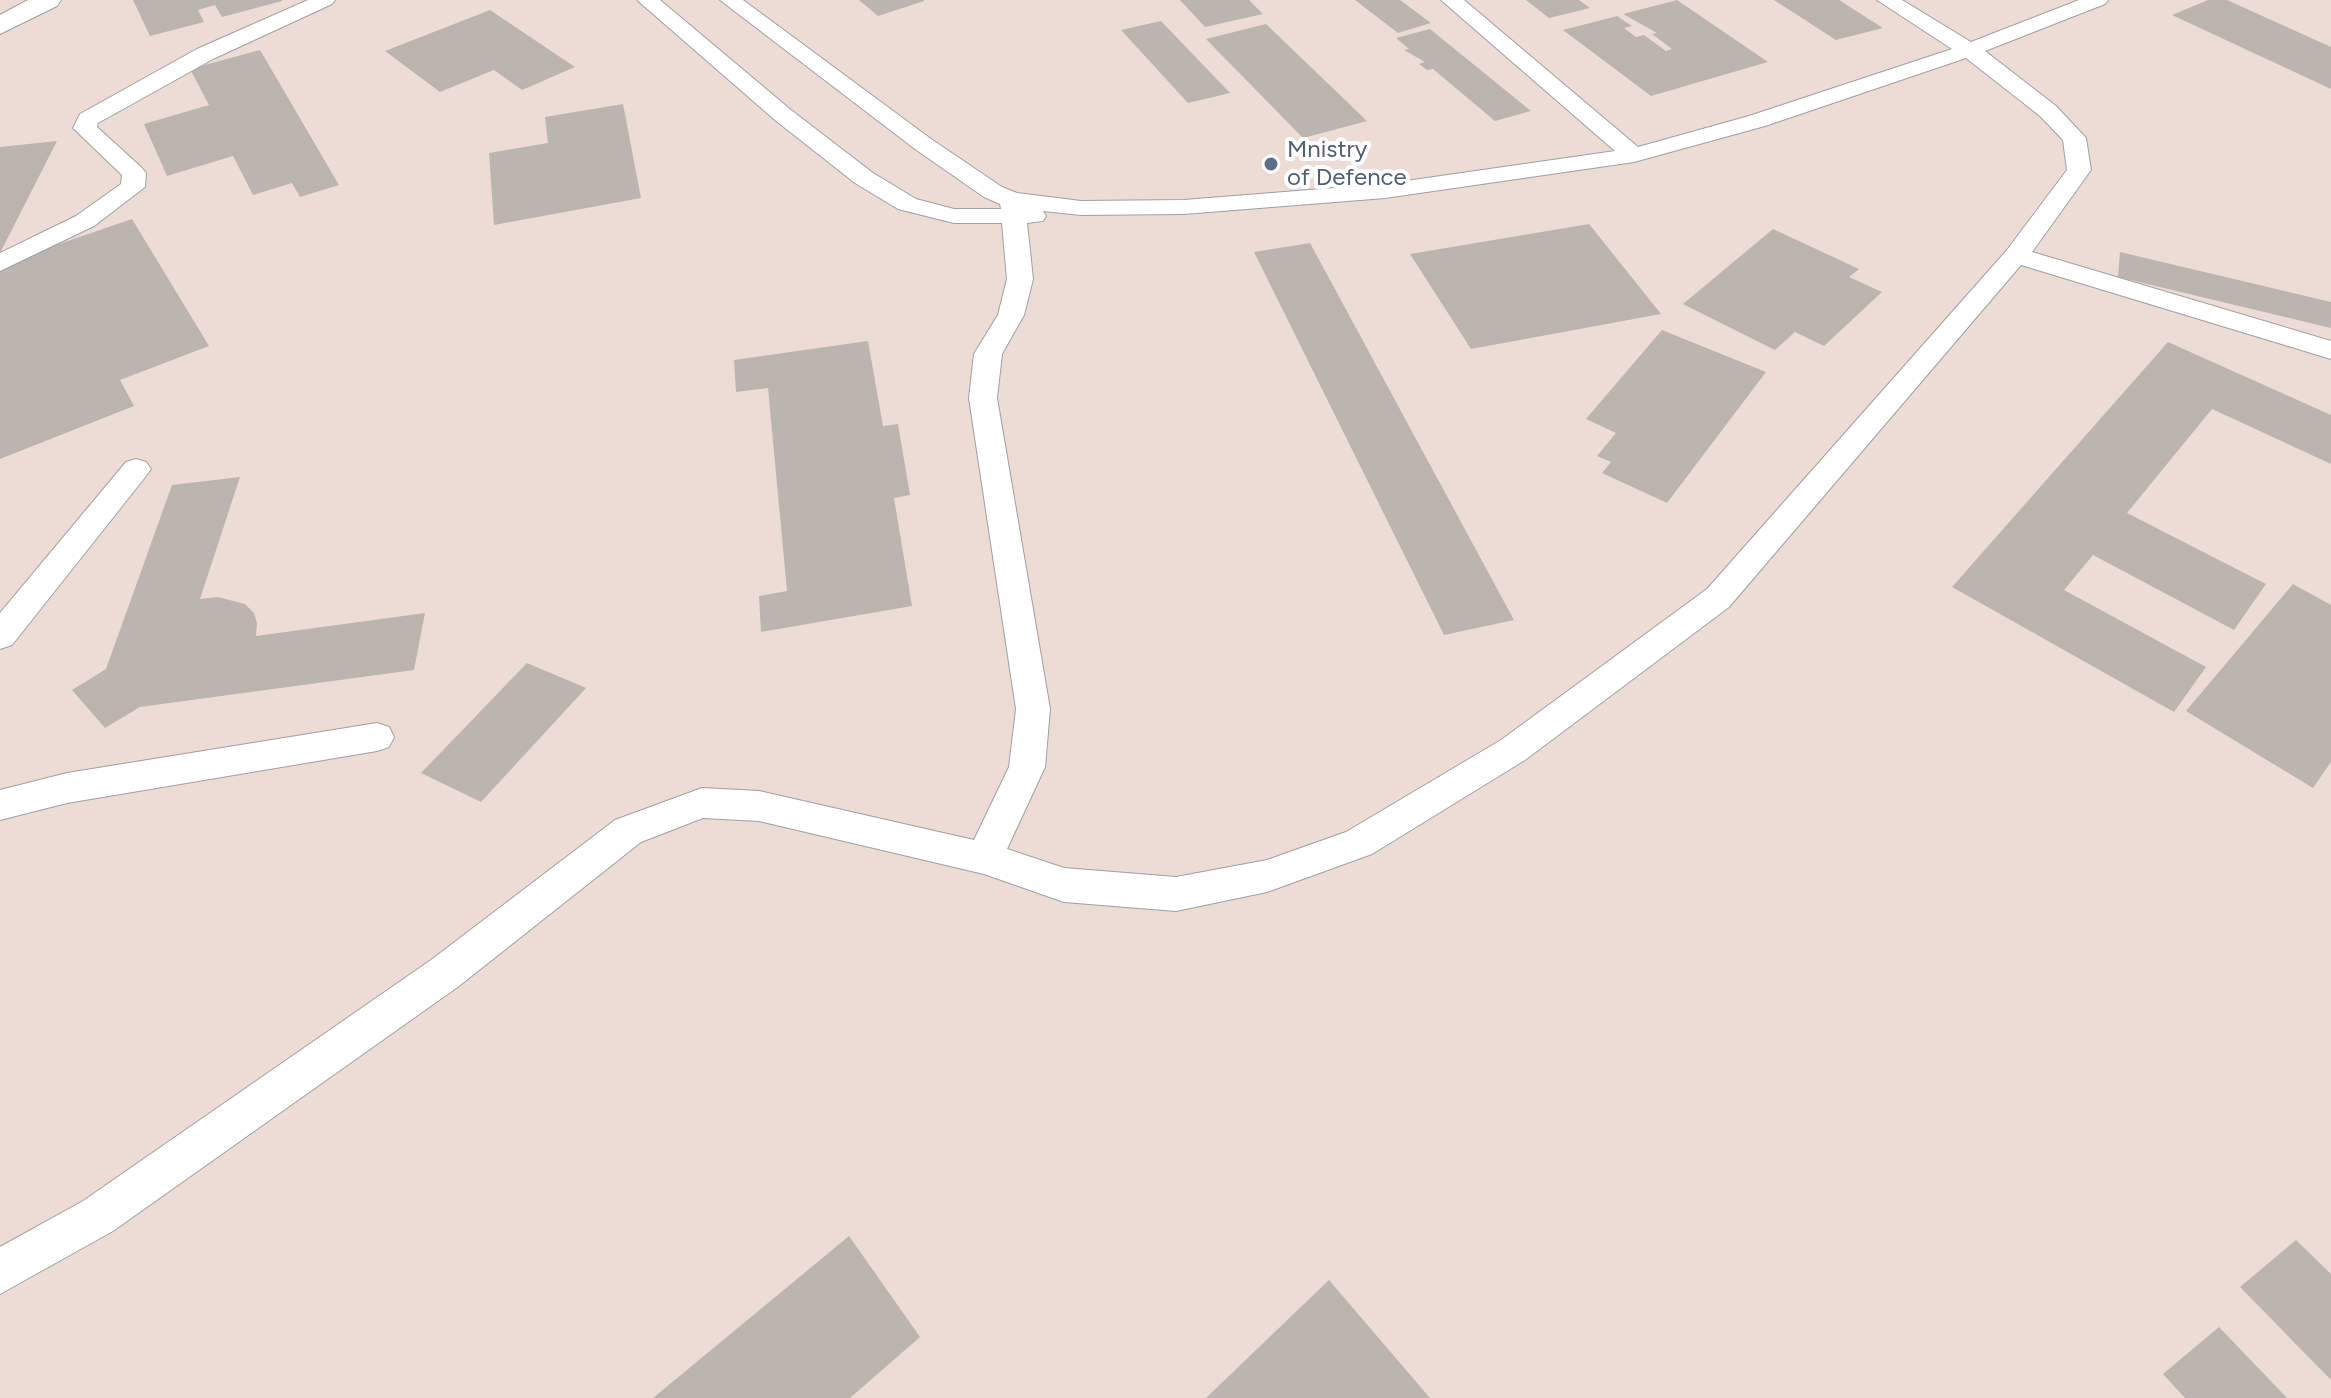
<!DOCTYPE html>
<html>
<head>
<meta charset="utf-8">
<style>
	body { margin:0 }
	canvas { display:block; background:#ece9e2 }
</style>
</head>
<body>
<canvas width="2331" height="1398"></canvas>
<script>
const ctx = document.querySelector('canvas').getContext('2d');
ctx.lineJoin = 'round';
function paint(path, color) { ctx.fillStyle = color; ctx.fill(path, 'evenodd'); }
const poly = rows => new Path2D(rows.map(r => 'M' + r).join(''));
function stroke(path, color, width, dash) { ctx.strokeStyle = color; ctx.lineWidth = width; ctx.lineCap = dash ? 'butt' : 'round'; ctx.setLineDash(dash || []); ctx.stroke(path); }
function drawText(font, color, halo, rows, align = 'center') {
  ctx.font = font + ' Figtree,sans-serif'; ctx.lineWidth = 8; ctx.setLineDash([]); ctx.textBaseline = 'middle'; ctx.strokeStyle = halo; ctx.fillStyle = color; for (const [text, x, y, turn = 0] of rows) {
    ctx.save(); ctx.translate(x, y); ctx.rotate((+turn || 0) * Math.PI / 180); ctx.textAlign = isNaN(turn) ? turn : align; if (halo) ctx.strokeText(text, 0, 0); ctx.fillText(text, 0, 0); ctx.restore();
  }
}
const military = poly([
	[0,0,2331,0,2331,1398,0,1398]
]);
const building = poly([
	[133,0,282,0,282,1,222,17,215,5,198,10,204,22,150,36],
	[859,0,924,0,924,1,878,16],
	[1180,0,1249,0,1263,14,1205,27],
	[1355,0,1400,0,1431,23,1398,33],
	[1526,0,1579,0,1590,8,1549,18],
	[1677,0,1768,62,1651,96,1563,30,1617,16,1632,26,1624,28,1636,37,1644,35,1666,51,1672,49,1652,34,1657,33,1623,14],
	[1774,0,1839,0,1883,28,1836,40],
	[2208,0,2227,0,2331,47,2331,89,2172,15],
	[490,10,575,67,522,90,494,70,440,92,385,51],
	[1161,21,1230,93,1188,103,1121,30],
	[1266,24,1367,121,1303,138,1206,39],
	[1430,29,1531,111,1495,121,1433,69,1427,70,1419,64,1425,62,1404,50,1409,49,1396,38],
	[260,50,339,185,300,197,292,183,253,195,233,156,167,176,144,124,209,105,190,69],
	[623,104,641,198,494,225,489,153,548,143,545,117],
	[57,141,0,253,0,147],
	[132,219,209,346,120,380,134,406,0,459,0,264],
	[1589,224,1661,314,1471,349,1410,254],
	[1773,229,1859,269,1849,277,1882,292,1824,346,1795,332,1775,350,1683,304],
	[1310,243,1514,620,1444,635,1254,252],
	[2120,252,2331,302,2331,328,2118,277],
	[1662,330,1766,372,1667,503,1602,473,1611,462,1597,456,1616,433,1586,419],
	[868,341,883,426,898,424,910,495,894,498,912,606,761,632,759,596,787,591,768,388,736,392,734,360],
	[2168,342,2331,415,2331,464,2212,409,2127,513,2266,584,2234,630,2093,555,2064,590,2206,667,2174,712,1952,587],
	[240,477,200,599,218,597,245,604,254,613,257,623,256,636,425,613,414,670,140,707,105,728,72,690,106,669,172,485],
	[2293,584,2331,605,2331,762,2313,788,2186,711],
	[527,663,586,688,481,802,421,773],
	[849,1236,920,1337,850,1398,653,1398],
	[2296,1240,2331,1274,2331,1380,2240,1287],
	[1329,1280,1430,1398,1206,1398],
	[2219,1327,2287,1398,2185,1398,2163,1374]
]);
const lane = poly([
	[308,0,335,0,332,4,213,59,98,123,97,127,142,168,146,173,145,187,94,226,0,271,0,253,76,216,121,184,122,175,73,128,80,114,197,49,308,0],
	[637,0,660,0,791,110,873,173,916,199,954,209,1001,209,1000,204,984,197,915,149,720,0,743,0,931,139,1002,187,1017,193,1081,201,1184,200,1385,184,1615,151,1441,0,1464,0,1638,147,1749,116,1952,49,1877,0,1902,0,1971,42,2079,0,2108,0,2105,4,1985,51,2056,106,2086,138,2091,170,2032,252,2331,341,2331,359,2021,265,1729,607,1525,760,1372,854,1267,892,1176,911,1064,902,984,874,759,821,703,818,641,842,459,986,113,1231,0,1294,0,1247,83,1201,431,960,615,820,702,788,759,791,974,840,1009,767,1016,709,969,398,974,354,998,315,1007,279,1002,223,954,223,898,209,855,183,775,120,637,0],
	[1966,58,2040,116,2063,140,2067,170,2007,250,1707,589,1501,740,1346,832,1267,860,1176,877,1064,868,1007,849,1045,767,1050,709,997,398,1002,354,1024,315,1033,279,1027,223,1043,221,1046,216,1043,211,1081,215,1184,214,1385,198,1634,162,1765,126,1966,58],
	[136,459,146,462,151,469,146,476,12,645,0,649,0,613,126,462,136,459],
	[377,723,389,727,394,737,389,747,377,751,67,803,0,820,0,790,67,773,377,723]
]);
const street = poly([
	[28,0,61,0,57,6,0,34,0,15,28,0]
]);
const markers = [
	[1271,164,8,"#5c6f8a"]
];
const farServicenames = [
	["Mnistry",1287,150],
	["of Defence",1287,178]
];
paint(military, '#eddcd6');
paint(building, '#bcb5af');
stroke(lane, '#a0a0a0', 2);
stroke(street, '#a0a0a0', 2);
paint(lane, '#fff');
paint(street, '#fff');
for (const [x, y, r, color] of markers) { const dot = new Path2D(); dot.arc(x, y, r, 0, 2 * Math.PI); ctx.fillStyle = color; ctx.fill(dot); stroke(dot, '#fff', 3); }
drawText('24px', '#4e5e75', '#fff', farServicenames, 'left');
</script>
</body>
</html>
